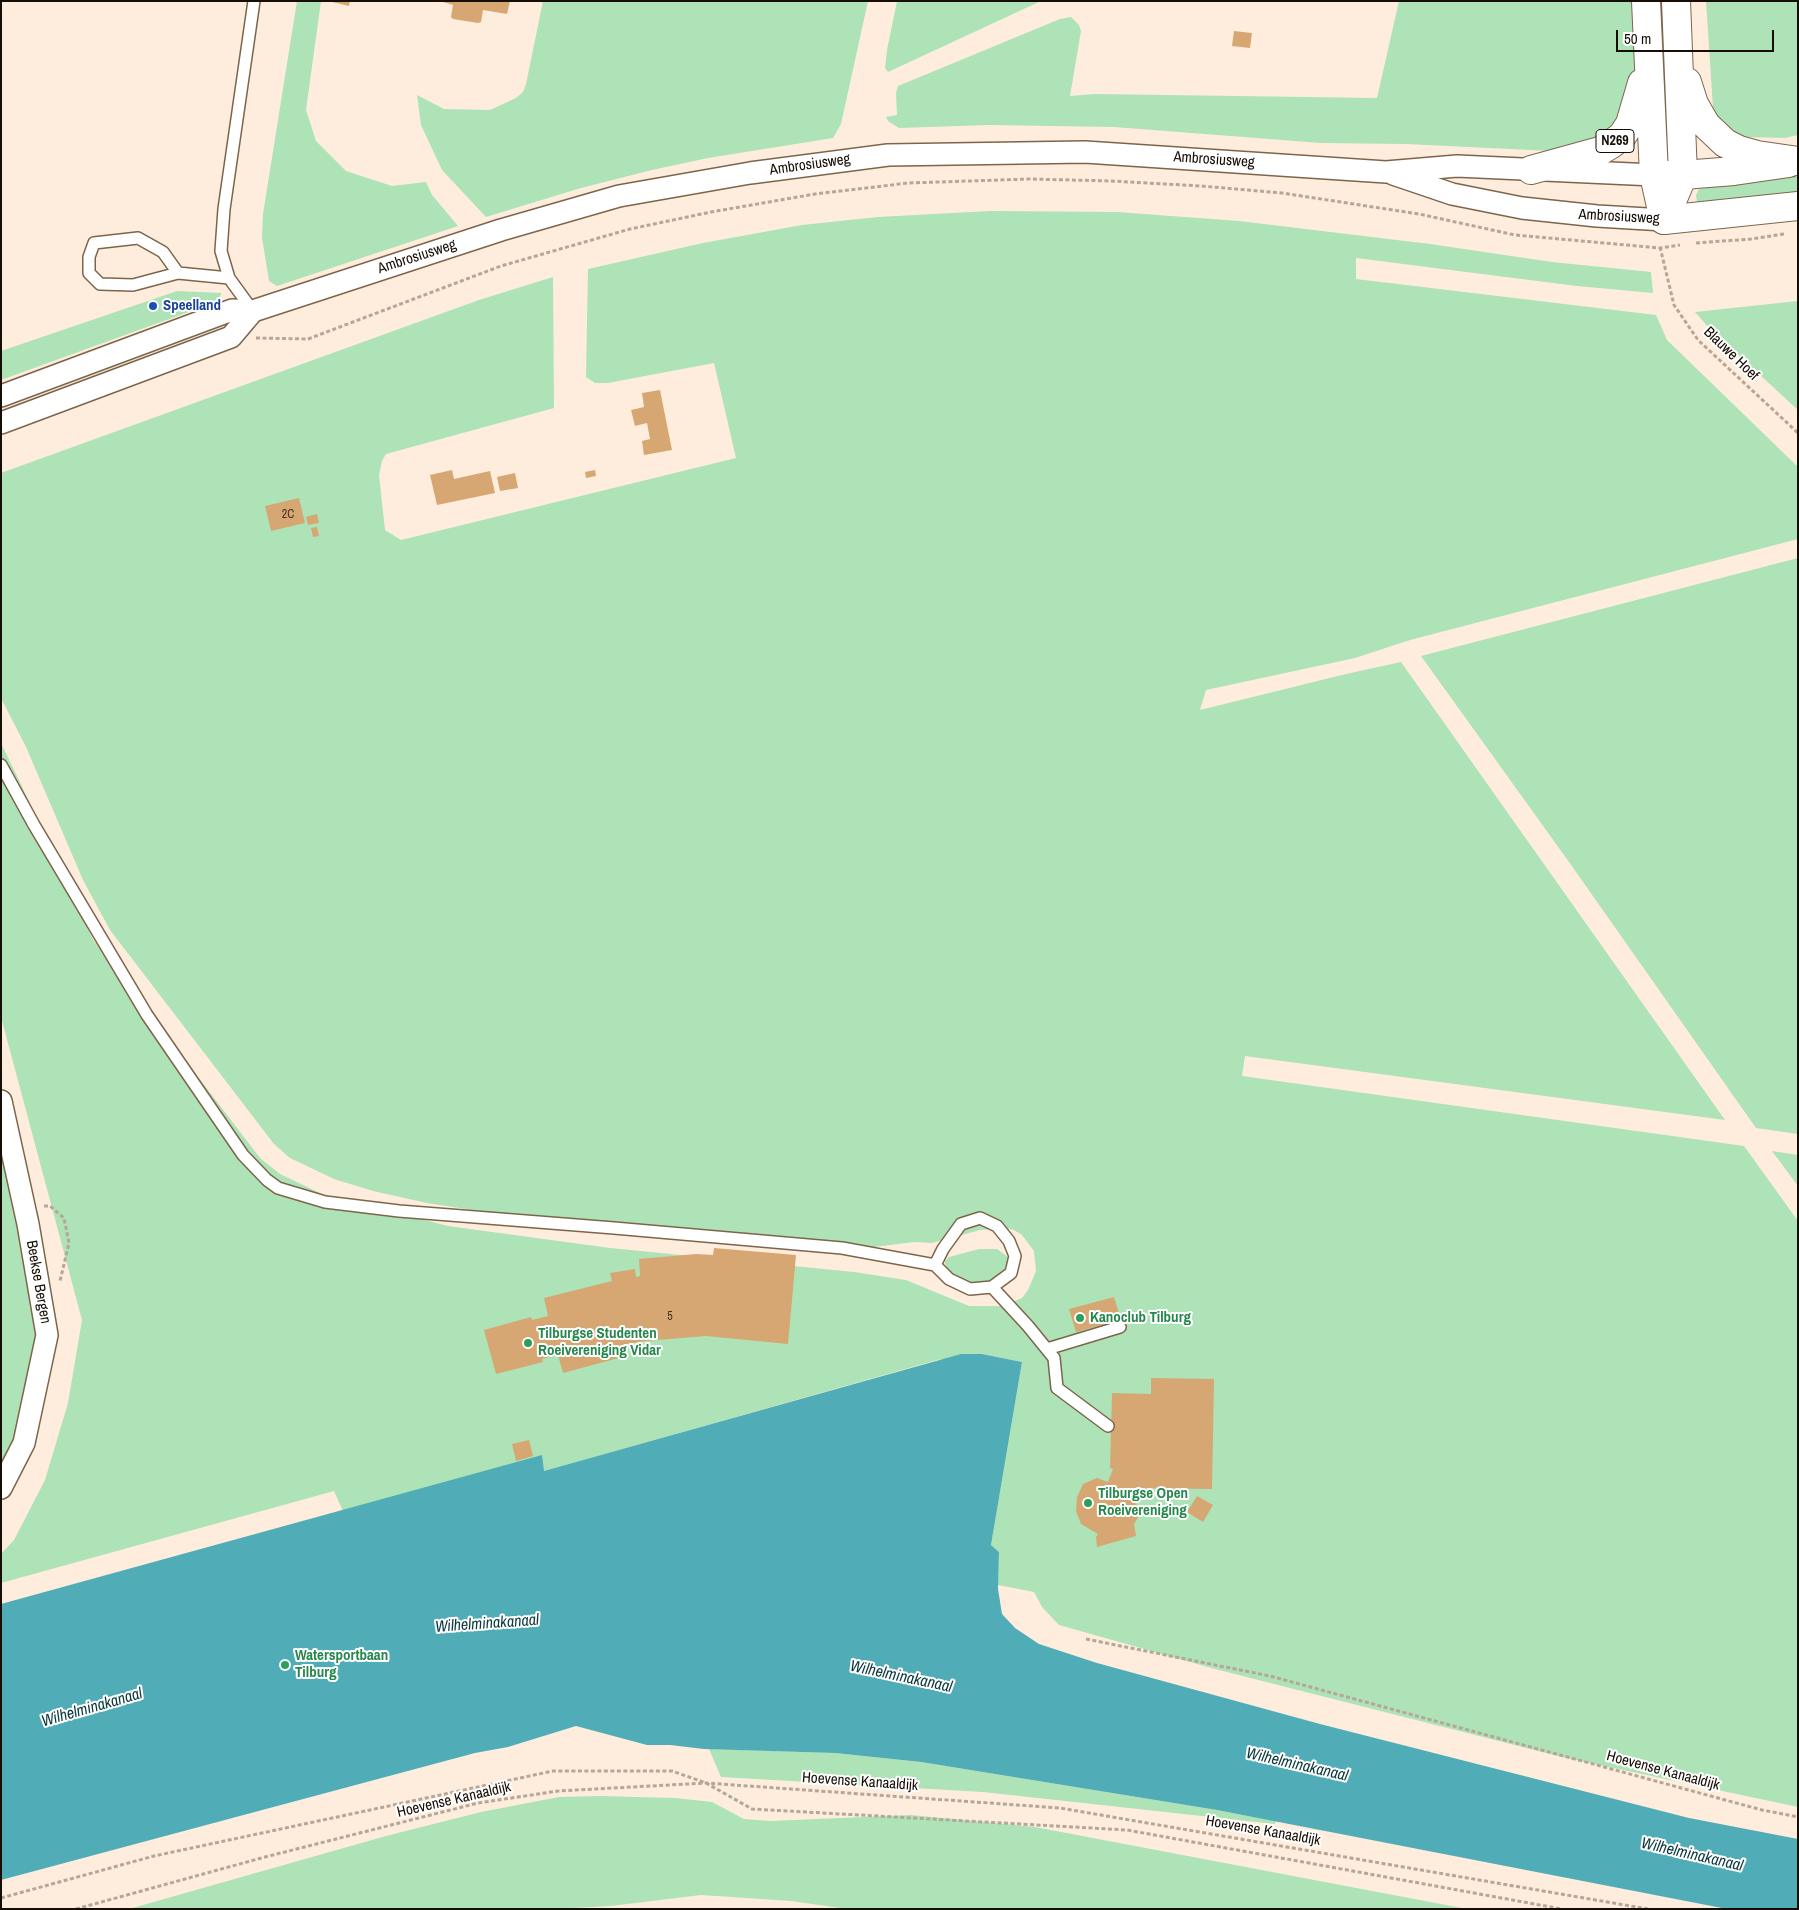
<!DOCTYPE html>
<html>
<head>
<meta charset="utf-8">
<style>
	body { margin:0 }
	#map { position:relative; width:1799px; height:1910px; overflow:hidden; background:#feeddc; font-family:"Archivo Narrow",sans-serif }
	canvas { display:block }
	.frame { position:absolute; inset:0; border:2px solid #160d04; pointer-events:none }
	.scale { position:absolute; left:1616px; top:30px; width:158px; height:22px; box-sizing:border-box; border:2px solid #160d04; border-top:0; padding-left:6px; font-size:15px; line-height:18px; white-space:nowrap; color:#160d04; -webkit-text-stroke:4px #fff; paint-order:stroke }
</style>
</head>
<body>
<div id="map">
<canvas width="1799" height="1910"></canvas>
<div class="frame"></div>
<div class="scale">50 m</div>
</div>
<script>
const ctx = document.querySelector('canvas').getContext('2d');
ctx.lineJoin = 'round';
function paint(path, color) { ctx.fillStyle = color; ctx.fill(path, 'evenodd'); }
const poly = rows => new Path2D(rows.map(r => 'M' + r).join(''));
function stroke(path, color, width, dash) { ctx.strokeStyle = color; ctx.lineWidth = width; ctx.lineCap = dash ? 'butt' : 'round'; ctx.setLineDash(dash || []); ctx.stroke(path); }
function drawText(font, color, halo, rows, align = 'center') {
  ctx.font = font + ' "Archivo Narrow",sans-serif'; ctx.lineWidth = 4; ctx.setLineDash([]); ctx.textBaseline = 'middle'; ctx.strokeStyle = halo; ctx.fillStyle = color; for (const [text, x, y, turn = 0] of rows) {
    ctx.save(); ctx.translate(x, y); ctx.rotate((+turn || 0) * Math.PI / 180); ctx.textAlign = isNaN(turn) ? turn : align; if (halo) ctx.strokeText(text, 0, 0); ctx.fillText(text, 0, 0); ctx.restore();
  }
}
const green = poly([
	[297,1,321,1,306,110,316,141,346,171,392,186,426,182,432,195,458,226,277,286,269,281,262,238,263,214],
	[543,1,868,1,841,124,833,138,708,158,652,170,581,188,486,217,442,170,421,125,417,95,444,109,490,110,516,98,523,92,526,84],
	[897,1,1041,1,888,72,885,68,887,50],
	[1399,1,1633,1,1636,67,1632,98,1613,137,1551,151,1406,144,1321,143,1114,127,989,125,899,128,888,121,886,117,897,115,896,93,898,86,1060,19,1071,17,1079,25,1081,31,1070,96,1095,94,1377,98],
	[1706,1,1798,1,1798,135,1785,138,1745,137,1724,128,1713,108],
	[1798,172,1798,192,1706,204,1697,202,1696,195,1699,189,1739,183],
	[990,211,1117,212,1239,221,1430,244,1552,262,1651,272,1653,293,1577,286,1356,258,1356,279,1656,315,1667,340,1798,467,1798,539,1410,640,1355,658,1206,690,1200,710,1346,674,1401,662,1725,1120,1245,1056,1242,1076,1744,1146,1798,1221,1798,1807,1562,1757,1215,1669,1059,1625,1042,1607,1034,1592,998,1585,999,1552,991,1545,1022,1362,982,1354,937,1360,372,1520,345,1516,334,1491,1,1583,1,1554,14,1540,45,1480,68,1403,82,1320,1,1017,1,743,28,799,59,875,94,941,260,1158,280,1174,324,1195,448,1226,610,1248,854,1272,906,1280,969,1306,1003,1306,1022,1298,1028,1290,1036,1271,1034,1251,1022,1235,1014,1230,1005,1228,980,1230,932,1243,914,1242,842,1251,498,1214,427,1203,373,1191,334,1179,290,1158,274,1144,110,930,83,880,26,747,1,698,1,473,479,300,553,277,554,408,386,454,382,461,379,475,385,530,401,540,736,458,714,363,608,383,595,383,586,377,588,269,703,243,802,225,878,217],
	[177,291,222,293,216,302,1,380,1,351],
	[1798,301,1798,410,1709,328,1695,312],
	[1798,558,1798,1134,1756,1128,1569,862,1421,656],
	[1,1139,35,1285,37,1355,1,1492],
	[1772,1151,1798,1155,1798,1186],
	[979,1249,997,1249,1008,1257,1010,1260,1011,1264,997,1289,953,1279,946,1269,945,1261,949,1257],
	[709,1749,835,1753,921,1762,1217,1810,1276,1821,1275,1824,983,1792,721,1777],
	[601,1796,675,1798,712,1802,744,1819,770,1821,911,1815,1035,1827,1467,1909,847,1909,791,1901,701,1895,611,1906,556,1909,129,1909,386,1836,481,1812,559,1797]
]);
const water = poly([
	[961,1354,982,1354,1022,1362,991,1545,999,1552,998,1589,1002,1614,1015,1628,1039,1644,1097,1663,1320,1724,1689,1818,1798,1839,1798,1909,1727,1909,1217,1810,921,1762,835,1753,704,1749,670,1745,647,1745,576,1726,508,1747,475,1753,1,1880,1,1604,542,1455,544,1471]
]);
const building = poly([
	[328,1,350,1,349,6],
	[440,1,510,1,507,14,483,10,481,22,478,23,453,19,451,17,453,5],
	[1234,31,1252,33,1250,48,1232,46],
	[660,390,672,450,644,455,642,441,650,439,647,423,635,426,631,410,644,407,642,393],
	[452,470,454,479,490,471,495,493,437,505,430,475],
	[595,470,596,476,586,478,585,472],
	[515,473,518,488,500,491,497,477],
	[299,498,305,523,271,531,265,506],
	[317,514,319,523,308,525,306,517],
	[317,527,319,536,313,537,311,528],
	[714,1248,796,1255,788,1344,706,1336,645,1341,623,1345,626,1356,563,1373,558,1355,542,1359,543,1362,496,1374,484,1330,531,1317,532,1320,548,1316,544,1298,612,1281,610,1273,635,1269,636,1277,640,1276,639,1259,696,1254,713,1255],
	[1114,1297,1121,1320,1076,1332,1069,1309],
	[1151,1378,1214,1379,1212,1489,1128,1488,1129,1496,1142,1511,1134,1524,1136,1536,1097,1547,1096,1537,1098,1534,1081,1524,1076,1511,1077,1497,1083,1484,1097,1478,1108,1482,1113,1469,1110,1468,1112,1393,1151,1394],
	[529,1440,533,1456,516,1461,512,1444],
	[1197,1496,1213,1505,1203,1522,1187,1512]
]);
const path = poly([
	[1696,243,1751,239,1784,234],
	[1660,247,1674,305,1698,340,1798,433],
	[256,338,308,339,501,266,630,229,711,212,815,194,908,183,1030,179,1111,181,1201,186,1282,193,1419,214,1515,235,1660,248,1680,245],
	[44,1206,50,1206,64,1218,69,1243,60,1281],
	[1086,1639,1270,1676,1762,1810,1798,1817],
	[1,1898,154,1856,553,1771,672,1771,706,1783,752,1809,1127,1830,1562,1909],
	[76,1909,265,1857,478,1803,558,1791,706,1783,1060,1808,1648,1909]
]);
const lane = poly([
	[178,273,163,252,138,238,94,243,89,257,89,273,100,284,133,285,178,273,229,278],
	[253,311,229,278,221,251,224,209,254,1],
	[1,765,34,825,147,1015,243,1155,267,1180,278,1188,325,1202,399,1211,614,1228,842,1248,935,1265,949,1279,970,1289,992,1287,1011,1273,1015,1256,1009,1241,997,1226,980,1218,961,1224,943,1249,935,1265],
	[992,1287,1028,1326,1054,1358,1057,1388,1108,1426],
	[1047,1349,1120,1327]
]);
const street = poly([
	[1393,174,1452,194,1522,208,1597,216,1664,220],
	[1,396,232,310,253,311,501,230,619,196,750,173,888,155,1085,152,1386,172,1457,166,1654,175],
	[1,423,231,337,253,311],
	[1,1101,28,1224,47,1335,24,1443,1,1488]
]);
const secondary = poly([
	[1660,175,1683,175,1734,171,1789,163],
	[1664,220,1798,206]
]);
const highway = poly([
	[1646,1,1654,175,1664,220],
	[1687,82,1694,104,1706,125,1725,143,1739,150,1757,155,1798,161],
	[1531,170,1600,151,1610,145,1622,136,1630,124,1642,83],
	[1664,220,1683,175,1676,1]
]);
const markers = [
	[153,306,5,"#1a4fb4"],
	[1080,1318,5,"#2e9e5b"],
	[528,1343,5,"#2e9e5b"],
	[1088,1503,5,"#2e9e5b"],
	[285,1665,5,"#2e9e5b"]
];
const numberNames = [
	["2C",288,515],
	["5",670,1317]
];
const shields = [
	[1615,141,38]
];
const shieldNames = [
	["N269",1615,141]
];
const streetNames = [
	["Ambrosiusweg",1214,160,4],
	["Ambrosiusweg",810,165,-8],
	["Ambrosiusweg",1619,217,3],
	["Ambrosiusweg",417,257,-18],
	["Blauwe Hoef",1731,354,44],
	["Beekse Bergen",38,1282,80],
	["Hoevense Kanaaldijk",1663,1771,15],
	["Hoevense Kanaaldijk",860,1782,4],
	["Hoevense Kanaaldijk",454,1800,-13],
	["Hoevense Kanaaldijk",1263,1831,10]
];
const transitNames = [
	["Speelland",163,306]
];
const leisureNames = [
	["Kanoclub Tilburg",1090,1318],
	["Tilburgse Studenten",538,1334],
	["Roeivereniging Vidar",538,1351],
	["Tilburgse Open",1098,1494],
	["Roeivereniging",1098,1511],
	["Watersportbaan",295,1656],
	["Tilburg",295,1673]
];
const waterNames = [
	["Wilhelminakanaal",487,1624,-4],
	["Wilhelminakanaal",901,1677,12],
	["Wilhelminakanaal",92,1708,-16],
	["Wilhelminakanaal",1297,1765,13],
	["Wilhelminakanaal",1692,1855,13]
];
paint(green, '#ade3b6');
paint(water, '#50adb7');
paint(building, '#d6a772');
stroke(lane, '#7d654b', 14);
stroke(street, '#7d654b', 24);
stroke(secondary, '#7d654b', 30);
stroke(highway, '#7d654b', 30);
stroke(path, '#b5a798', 3, [4, 2.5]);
stroke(lane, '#fff', 11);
stroke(street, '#fff', 21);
stroke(secondary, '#fff', 28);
stroke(highway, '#fff', 28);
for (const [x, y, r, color] of markers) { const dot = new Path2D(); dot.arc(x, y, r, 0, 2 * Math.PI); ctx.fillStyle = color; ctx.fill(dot); stroke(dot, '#fff', 2); }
drawText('12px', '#463420', null, numberNames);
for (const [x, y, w] of shields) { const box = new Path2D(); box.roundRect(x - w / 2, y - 11.5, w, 23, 4); ctx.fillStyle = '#fff'; ctx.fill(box); stroke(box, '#160d04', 1); }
drawText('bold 14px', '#160d04', null, shieldNames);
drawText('15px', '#160d04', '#fff', streetNames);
drawText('bold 15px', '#164399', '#fff', transitNames, 'left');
drawText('bold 15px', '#27864d', '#fff', leisureNames, 'left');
drawText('italic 16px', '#0a383c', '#fff', waterNames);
</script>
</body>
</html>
